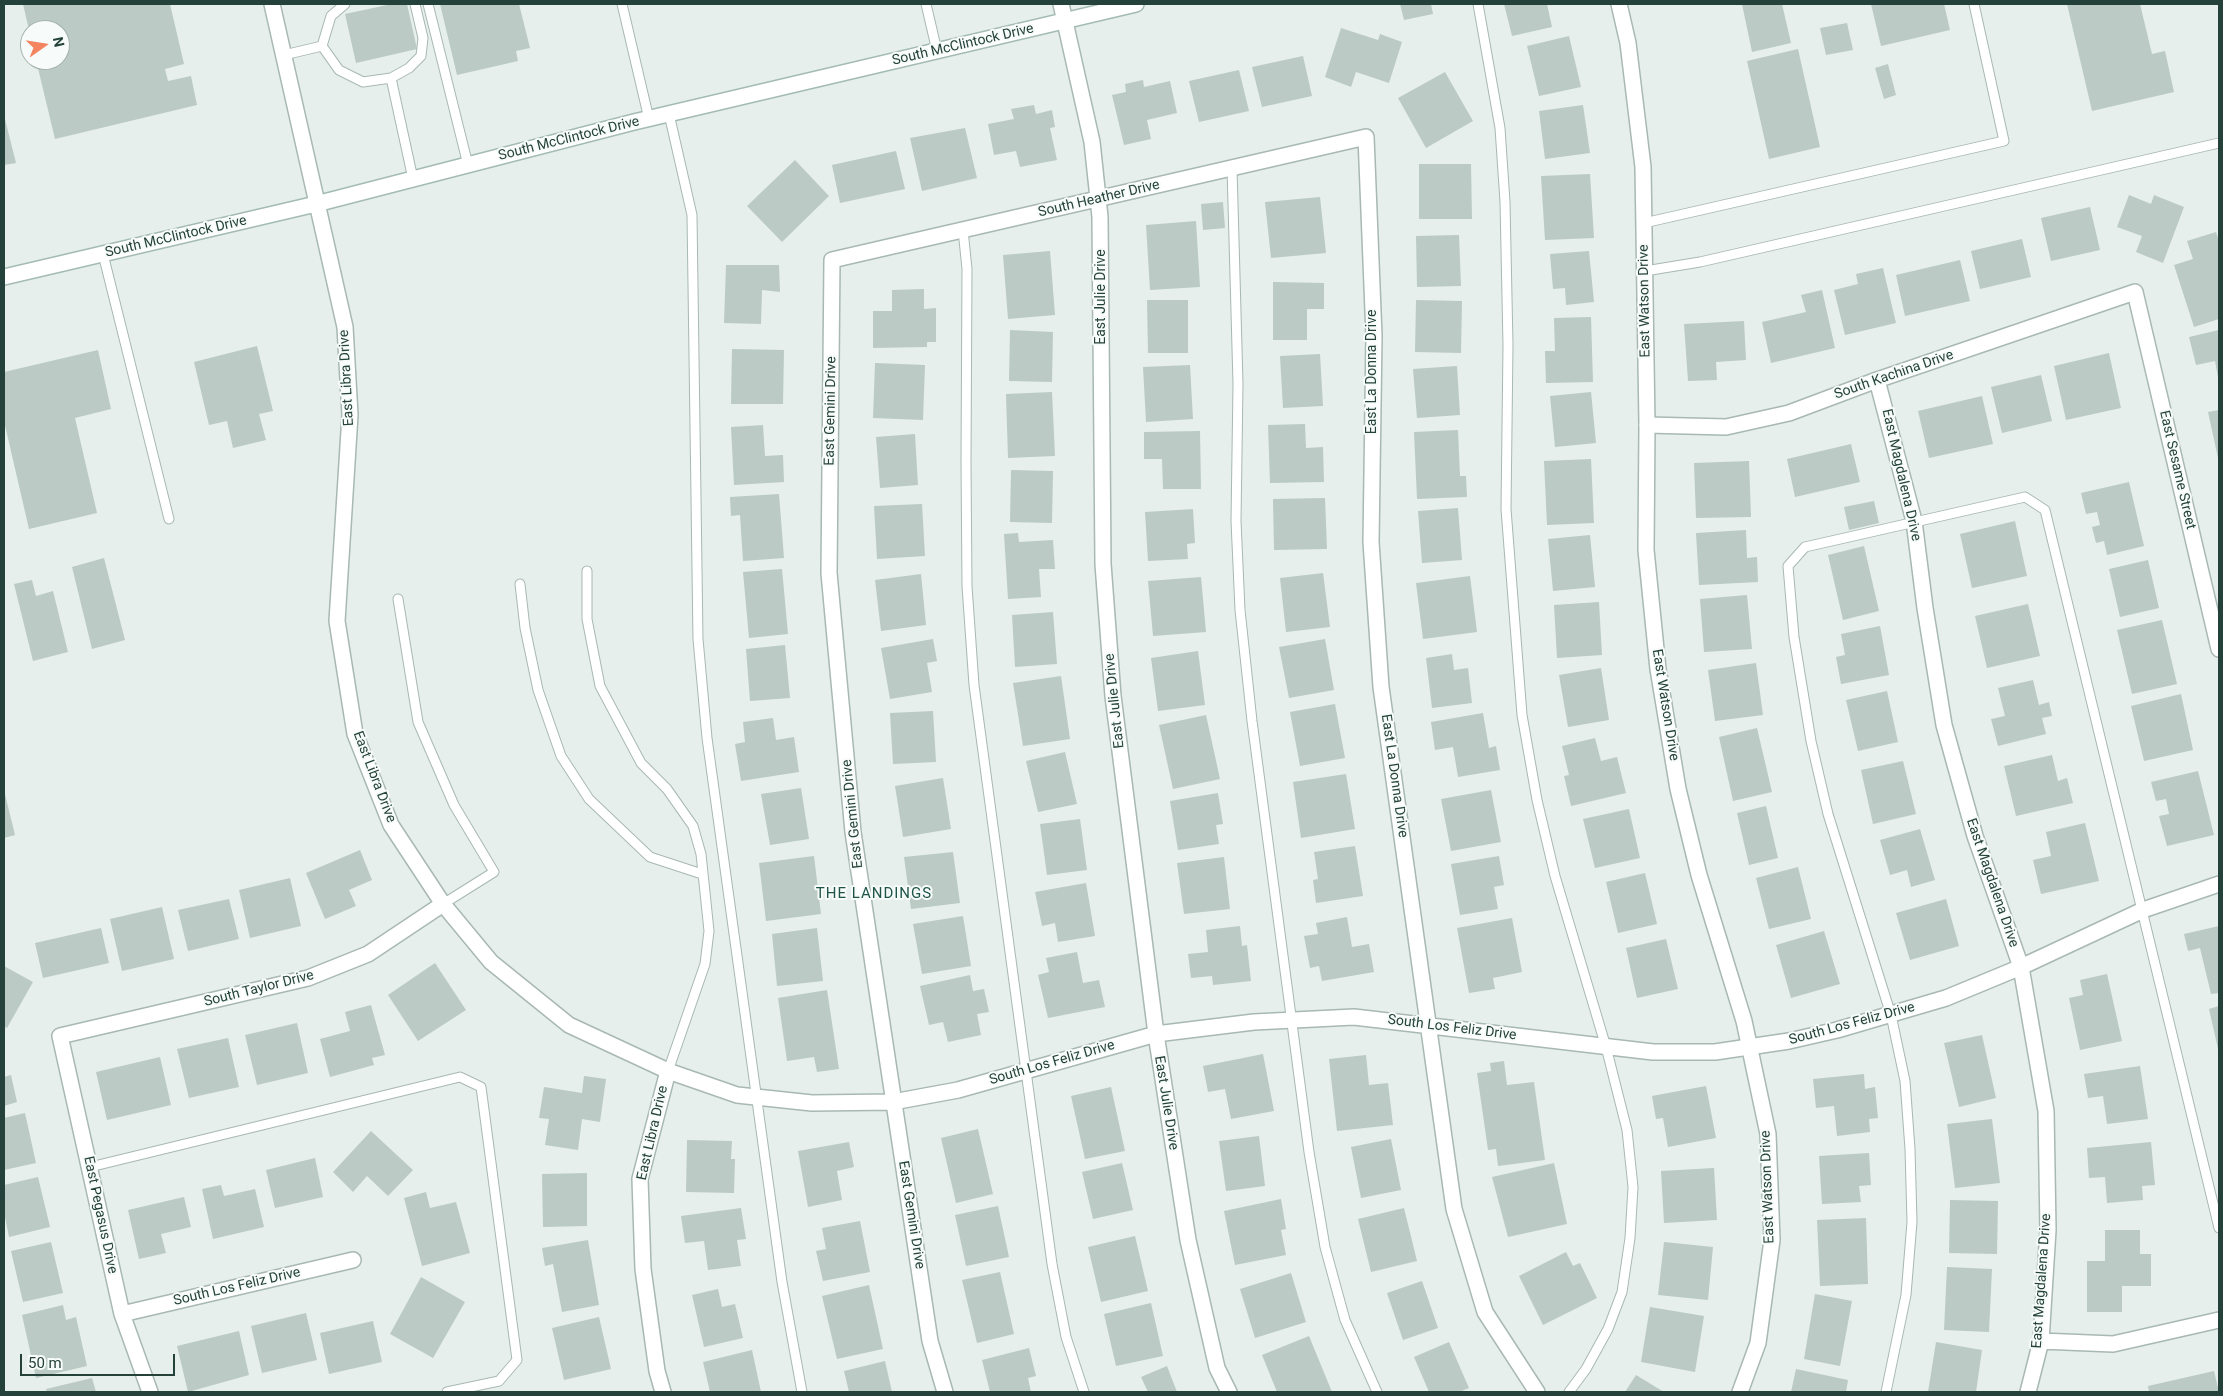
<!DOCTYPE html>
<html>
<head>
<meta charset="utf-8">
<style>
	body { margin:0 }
	#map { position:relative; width:2223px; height:1396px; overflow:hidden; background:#e6efeb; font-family:Roboto,sans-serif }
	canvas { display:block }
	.frame { position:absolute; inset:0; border:5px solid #24423a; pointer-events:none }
	.north { position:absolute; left:20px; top:20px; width:50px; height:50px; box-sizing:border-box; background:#f7fbf9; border:1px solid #a3b1ad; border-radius:50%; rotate:77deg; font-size:14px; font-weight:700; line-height:20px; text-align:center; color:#24423a }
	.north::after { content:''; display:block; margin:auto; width:18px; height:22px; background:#f4845f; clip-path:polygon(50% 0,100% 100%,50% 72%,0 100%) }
	.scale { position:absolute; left:20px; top:1354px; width:155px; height:22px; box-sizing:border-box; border:2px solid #24423a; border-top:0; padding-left:6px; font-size:15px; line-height:18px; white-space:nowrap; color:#24423a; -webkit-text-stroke:4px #f7fbf9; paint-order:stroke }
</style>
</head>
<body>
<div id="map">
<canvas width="2223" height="1396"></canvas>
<div class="frame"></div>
<div class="north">N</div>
<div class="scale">50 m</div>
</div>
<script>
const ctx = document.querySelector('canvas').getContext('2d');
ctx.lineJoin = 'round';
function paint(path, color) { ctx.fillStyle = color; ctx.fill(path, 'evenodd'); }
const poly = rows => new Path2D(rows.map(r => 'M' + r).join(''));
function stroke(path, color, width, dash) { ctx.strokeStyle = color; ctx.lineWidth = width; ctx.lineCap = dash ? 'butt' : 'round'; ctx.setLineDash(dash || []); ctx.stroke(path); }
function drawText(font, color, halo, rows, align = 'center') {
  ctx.font = font + ' Roboto,sans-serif'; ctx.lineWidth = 4; ctx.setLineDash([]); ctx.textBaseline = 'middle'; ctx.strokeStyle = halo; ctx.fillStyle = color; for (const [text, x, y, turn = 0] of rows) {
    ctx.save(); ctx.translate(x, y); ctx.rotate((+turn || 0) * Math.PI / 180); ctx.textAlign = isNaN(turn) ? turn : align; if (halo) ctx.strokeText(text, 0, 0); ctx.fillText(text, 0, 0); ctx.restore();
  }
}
const building = poly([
	[23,4,170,4,184,64,165,69,168,81,191,76,197,105,55,139,36,60,60,60,60,30,29,30],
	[392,4,407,4,417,49,356,63,345,14],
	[440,4,519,4,530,48,516,51,518,61,457,75],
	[1400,4,1431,4,1433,14,1404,20],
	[1504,4,1547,4,1552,27,1512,36],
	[1742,4,1782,4,1791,43,1752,52],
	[1871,4,1944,4,1950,30,1881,46],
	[2067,4,2140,4,2152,54,2165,51,2174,92,2092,111],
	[1847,23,1853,50,1826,55,1820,28],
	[1341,28,1378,40,1380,34,1402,42,1389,83,1356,72,1351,87,1325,77],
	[1569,36,1581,87,1539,96,1527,46],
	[1798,49,1820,147,1769,159,1747,61],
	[1303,56,1312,96,1262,107,1252,67],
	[1888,64,1896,95,1884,99,1875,68],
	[1239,70,1249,111,1199,122,1189,81],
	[1445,72,1473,121,1426,148,1398,98],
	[1143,80,1144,87,1170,81,1177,113,1147,120,1151,139,1124,145,1112,95,1126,92,1125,84],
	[1034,105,1036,114,1052,110,1055,127,1050,128,1057,160,1020,167,1016,151,994,155,988,124,1014,119,1011,109],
	[1583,105,1590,153,1545,159,1539,111],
	[4,115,16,163,4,165],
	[965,128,977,178,922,191,910,138],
	[896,151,905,189,840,203,832,165],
	[795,160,829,196,782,242,747,206],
	[1419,164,1471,164,1472,219,1419,219],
	[1590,174,1594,238,1545,240,1541,176],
	[2129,195,2151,204,2154,195,2184,207,2163,263,2136,252,2142,236,2117,227],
	[1320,197,1326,253,1271,258,1265,202],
	[1223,202,1225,228,1203,230,1201,204],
	[2090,207,2100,250,2051,261,2041,218],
	[1196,221,1200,287,1150,290,1146,225],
	[2216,232,2219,241,2219,319,2194,327,2174,265,2193,259,2187,241],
	[1459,235,1461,286,1417,287,1416,236],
	[2022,239,2031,277,1980,289,1971,251],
	[1050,251,1055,315,1008,319,1003,255],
	[1589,251,1594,302,1566,305,1565,288,1553,289,1550,254],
	[1960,260,1970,301,1905,316,1896,275],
	[726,265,779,265,780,292,762,290,761,324,724,323],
	[1883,268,1896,323,1845,335,1834,290,1858,284,1856,274],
	[1273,282,1324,283,1324,309,1307,309,1307,340,1273,340],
	[924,289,924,309,936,308,936,342,927,342,927,347,873,348,873,311,892,311,892,290],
	[1822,290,1835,348,1771,363,1762,322,1806,312,1801,295],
	[1147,300,1188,300,1188,353,1148,353],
	[1416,300,1462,301,1461,353,1415,352],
	[1591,317,1593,382,1546,383,1545,351,1555,351,1554,318],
	[1744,321,1746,360,1716,362,1717,380,1688,381,1684,324],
	[1010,330,1053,332,1052,382,1009,381],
	[2219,330,2219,377,2218,377,2215,361,2196,365,2189,337],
	[257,346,273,411,259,414,266,440,233,448,227,421,209,425,194,362],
	[732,349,784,350,783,404,731,404],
	[98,350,111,409,75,418,97,513,29,529,4,421,4,372],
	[2109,353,2121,408,2066,420,2054,366],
	[1320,354,1323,406,1283,408,1280,356],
	[875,363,925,365,923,420,873,418],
	[1190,365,1193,419,1146,422,1143,367],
	[1457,366,1460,415,1417,418,1413,369],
	[2041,375,2052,421,2002,433,1991,387],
	[1052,392,1055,456,1008,458,1006,394],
	[1591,392,1596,443,1555,447,1550,396],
	[1982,396,1993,444,1929,458,1918,411],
	[2219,410,2219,458,2218,458,2208,412],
	[1305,424,1306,448,1323,447,1324,482,1270,483,1268,425],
	[763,425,765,456,783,455,784,482,734,485,731,427],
	[1458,430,1460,476,1466,476,1467,497,1417,499,1414,432],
	[1200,431,1201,489,1163,489,1162,459,1144,459,1144,432],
	[915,434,918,485,880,488,876,437],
	[1851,444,1860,482,1795,497,1787,459],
	[1591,459,1594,523,1547,525,1544,461],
	[1749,461,1751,517,1696,518,1694,463],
	[1011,470,1053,471,1052,523,1010,522],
	[2129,482,2144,546,2107,555,2104,541,2096,543,2092,527,2100,525,2097,512,2086,514,2081,493],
	[779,494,784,558,743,561,740,515,731,516,730,497],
	[1325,498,1327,549,1274,550,1273,499],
	[1874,501,1879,523,1849,530,1844,507],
	[922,504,925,556,877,559,874,506],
	[1458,508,1462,560,1422,563,1418,511],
	[1193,509,1195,543,1187,544,1188,559,1148,561,1145,512],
	[2015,521,2027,576,1972,588,1960,534],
	[1746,530,1747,558,1757,557,1758,582,1699,585,1696,533],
	[1018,533,1019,542,1053,540,1055,569,1039,569,1041,597,1008,599,1004,534],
	[1590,535,1595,587,1553,591,1548,539],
	[1864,546,1879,611,1843,620,1828,555],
	[104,558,125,640,92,649,72,567],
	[2148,560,2159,608,2120,617,2109,569],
	[782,569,788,634,749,638,743,572],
	[1323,573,1330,627,1286,632,1280,578],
	[921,574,926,625,881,631,875,580],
	[1470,576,1477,632,1423,639,1416,583],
	[1201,577,1206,632,1153,636,1148,581],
	[32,580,36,596,53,591,68,652,33,661,14,584],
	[1747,595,1752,649,1704,652,1700,599],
	[1599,602,1602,655,1557,658,1554,605],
	[2028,604,2040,656,1987,668,1975,616],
	[1053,612,1057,664,1015,667,1012,615],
	[2162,620,2177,684,2132,694,2117,630],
	[1880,626,1889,675,1841,684,1836,657,1845,655,1841,634],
	[933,639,937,661,927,663,932,692,890,699,881,648],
	[1325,639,1334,690,1289,698,1279,647],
	[785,645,790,698,750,701,746,649],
	[1198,651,1205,705,1158,711,1151,658],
	[1452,654,1454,670,1468,668,1472,703,1432,708,1426,658],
	[1756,663,1763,715,1715,721,1708,670],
	[1601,668,1609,720,1568,727,1559,675],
	[1061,676,1070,739,1023,746,1013,683],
	[2033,680,2039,705,2049,702,2052,716,2042,718,2046,734,1998,746,1991,719,2005,716,1998,688],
	[1887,691,1898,742,1858,751,1846,700],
	[2181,694,2193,750,2144,761,2131,706],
	[1335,704,1345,758,1300,766,1290,712],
	[933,711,936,762,893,764,890,713],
	[1483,713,1489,748,1496,746,1500,770,1458,777,1453,747,1435,750,1431,722],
	[1206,715,1220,779,1173,789,1159,725],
	[773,718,776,740,794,737,799,772,741,781,735,744,745,742,743,722],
	[1757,728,1772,792,1733,801,1719,737],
	[1595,738,1601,761,1617,757,1626,793,1571,806,1564,776,1569,775,1562,746],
	[1065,752,1077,804,1038,812,1026,761],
	[2052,755,2058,781,2067,778,2073,803,2016,816,2004,766],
	[1903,761,1916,814,1873,824,1861,770],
	[2198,771,2214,835,2167,846,2159,816,2169,814,2166,799,2156,801,2151,782],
	[1346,774,1355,829,1301,838,1293,782],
	[943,778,951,829,903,837,895,786],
	[801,788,809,839,770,845,761,794],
	[4,790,15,835,4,838],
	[1491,790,1501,842,1451,851,1441,799],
	[1218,793,1223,824,1216,825,1219,844,1178,850,1170,801],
	[1766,806,1778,858,1749,865,1737,813],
	[1629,809,1640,858,1595,868,1583,819],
	[1080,819,1087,870,1047,875,1040,824],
	[2085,823,2099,881,2041,894,2033,860,2051,856,2046,832],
	[1920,829,1935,880,1911,887,1907,870,1890,875,1880,840],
	[1355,846,1363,896,1316,903,1313,880,1318,879,1314,852],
	[360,850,372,880,349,890,356,906,325,919,306,873],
	[953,852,960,903,911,909,904,857],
	[814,856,821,914,766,921,759,863],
	[1499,856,1504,885,1494,887,1498,909,1460,915,1451,864],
	[1224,857,1230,909,1184,914,1177,863],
	[1798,867,1811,919,1769,929,1756,878],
	[1645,873,1657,924,1618,933,1606,882],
	[290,878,301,926,250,938,239,890],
	[1086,883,1095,936,1058,942,1055,923,1042,926,1035,892],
	[229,899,239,939,188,951,178,910],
	[1946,899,1959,946,1910,960,1896,913],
	[162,907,174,959,122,971,110,919],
	[963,916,971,966,922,974,913,924],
	[1347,917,1352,947,1369,944,1374,972,1322,981,1319,966,1310,968,1304,936,1318,934,1316,923],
	[1512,918,1522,972,1493,978,1495,989,1469,993,1457,928],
	[1240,926,1242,946,1247,945,1251,981,1213,985,1212,976,1191,978,1188,954,1208,952,1206,930],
	[2219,926,2219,993,2211,994,2200,948,2188,951,2184,934],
	[101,928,109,963,43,978,35,943],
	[817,928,823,981,777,986,772,934],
	[1824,931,1840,984,1791,998,1776,945],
	[1666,939,1678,989,1637,998,1626,948],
	[1077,952,1083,983,1099,980,1105,1007,1048,1018,1038,975,1049,972,1046,958],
	[435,963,466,1010,418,1041,388,995],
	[4,966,33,982,7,1028,4,1026],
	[2107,974,2122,1041,2080,1050,2069,998,2083,995,2080,980],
	[970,975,973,991,984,989,989,1012,977,1014,981,1035,948,1042,943,1022,929,1025,920,986],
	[827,990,839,1069,817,1072,814,1057,787,1061,778,998],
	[371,1005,385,1055,372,1058,374,1065,330,1077,320,1039,350,1031,345,1012],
	[2219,1006,2219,1049,2218,1049,2209,1009],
	[297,1023,308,1073,257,1085,245,1035],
	[1982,1035,1996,1098,1959,1107,1944,1043],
	[228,1038,239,1087,189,1098,177,1049],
	[1263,1054,1274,1111,1231,1119,1225,1089,1208,1092,1203,1066],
	[1366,1055,1369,1085,1388,1083,1393,1125,1337,1131,1329,1059],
	[160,1057,171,1105,107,1120,96,1072],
	[1504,1061,1507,1085,1534,1082,1545,1160,1498,1166,1496,1149,1488,1150,1477,1073,1491,1071,1490,1063],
	[2140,1066,2148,1119,2107,1124,2103,1096,2088,1098,2084,1074],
	[1864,1074,1865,1089,1875,1087,1878,1118,1869,1119,1870,1132,1837,1136,1834,1106,1816,1108,1813,1079],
	[11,1075,17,1102,4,1106,4,1077],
	[584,1076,606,1079,600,1122,582,1119,578,1150,545,1145,549,1119,539,1118,544,1087,582,1093],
	[1706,1086,1716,1138,1668,1147,1663,1118,1656,1119,1652,1096],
	[1111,1087,1125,1151,1085,1159,1071,1096],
	[25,1113,36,1163,4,1170,4,1118],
	[1992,1119,2000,1183,1955,1188,1947,1124],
	[978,1129,993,1194,956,1203,941,1138],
	[371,1131,413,1170,388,1196,367,1176,353,1192,333,1172],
	[1259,1136,1265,1186,1226,1191,1219,1141],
	[1391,1139,1401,1190,1361,1198,1351,1147],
	[687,1140,732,1141,731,1159,735,1159,734,1193,686,1192],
	[849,1142,854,1167,837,1171,842,1200,808,1207,798,1151],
	[2151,1142,2155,1185,2142,1186,2143,1200,2107,1203,2105,1177,2089,1178,2087,1148],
	[1869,1153,1871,1185,1859,1186,1861,1202,1822,1204,1819,1156],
	[315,1158,323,1197,275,1208,266,1170],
	[1122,1163,1133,1210,1093,1219,1082,1172],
	[1554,1163,1567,1224,1508,1237,1492,1177],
	[1714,1168,1717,1220,1664,1223,1661,1171],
	[587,1173,587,1226,543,1227,542,1174],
	[38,1177,50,1227,9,1237,4,1212,4,1185],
	[221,1185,224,1196,255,1189,264,1227,213,1239,202,1189],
	[426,1192,430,1208,456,1202,470,1253,422,1266,404,1198],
	[184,1197,191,1227,161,1234,166,1253,139,1259,128,1210],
	[1281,1199,1286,1229,1281,1230,1286,1255,1235,1265,1224,1211],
	[1950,1200,1998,1201,1997,1254,1949,1253],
	[998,1206,1009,1257,966,1266,955,1215],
	[741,1208,746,1239,737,1240,741,1266,708,1270,704,1241,685,1243,681,1216],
	[1404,1208,1417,1261,1371,1272,1358,1219],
	[1866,1218,1868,1284,1820,1286,1817,1220],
	[860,1221,870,1272,823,1281,816,1251,826,1249,822,1228],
	[2105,1230,2140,1230,2140,1254,2151,1254,2151,1286,2122,1286,2122,1312,2087,1312,2087,1261,2105,1261],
	[1135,1236,1148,1291,1101,1302,1088,1247],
	[588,1240,599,1305,562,1312,553,1264,545,1266,542,1248],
	[51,1242,63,1293,23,1302,11,1251],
	[1664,1242,1713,1247,1708,1300,1658,1295],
	[1566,1252,1573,1266,1580,1263,1597,1298,1543,1325,1519,1276],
	[1947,1267,1992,1269,1989,1332,1944,1330],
	[1000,1272,1014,1334,977,1343,962,1280],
	[1291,1273,1306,1322,1255,1338,1240,1289],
	[421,1277,465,1302,433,1358,390,1334],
	[1422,1281,1438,1328,1403,1340,1387,1293],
	[869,1285,883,1349,837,1359,822,1296],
	[718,1289,722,1307,735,1304,743,1338,704,1347,692,1295],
	[1815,1294,1852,1301,1840,1366,1804,1359],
	[1151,1303,1163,1356,1116,1366,1104,1314],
	[63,1305,66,1320,76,1317,87,1366,36,1378,22,1315],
	[1650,1307,1704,1316,1695,1372,1641,1362],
	[306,1313,317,1360,262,1373,251,1326],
	[599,1317,611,1369,564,1380,552,1328],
	[373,1321,382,1362,329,1374,320,1333],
	[239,1331,249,1375,188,1392,177,1346],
	[1309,1336,1332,1392,1277,1392,1262,1355],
	[1449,1342,1469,1388,1459,1392,1429,1392,1414,1357],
	[1936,1342,1982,1350,1976,1392,1928,1392],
	[1029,1348,1036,1376,1028,1378,1031,1392,990,1392,982,1360],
	[752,1350,761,1392,710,1392,703,1362],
	[885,1361,892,1392,849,1392,844,1371],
	[1167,1366,1177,1392,1148,1392,1141,1377],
	[1796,1369,1848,1380,1846,1392,1791,1392],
	[2214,1371,2219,1392,2149,1392,2148,1386],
	[1636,1375,1664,1392,1625,1392],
	[92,1378,96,1392,47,1392,46,1389]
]);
const service = poly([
	[428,4,468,165],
	[622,4,649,119],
	[926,4,937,51],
	[1478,4,1500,128,1505,202,1508,345,1506,509,1522,715,1537,800,1555,876,1606,1047,1627,1130,1633,1187,1630,1238,1622,1292,1608,1329,1586,1369,1569,1392],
	[322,46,331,16,345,4],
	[284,55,322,46,339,70,363,82,391,78,409,68,421,56,423,38,415,4],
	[391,78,413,179],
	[669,114,692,215,698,639,707,738,782,1282,802,1392],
	[1232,168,1238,384,1236,521,1240,610,1252,721,1309,1152,1325,1247,1345,1320,1377,1392],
	[1644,223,2004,141,1974,4],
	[963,230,967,269,966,462,967,586,974,685,1052,1264,1066,1337,1084,1392],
	[103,254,169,519],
	[1645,271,1700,262,2219,143],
	[587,571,587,619,600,686,641,763,667,789,693,826,701,854,709,931,705,964,668,1071],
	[520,584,525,628,538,690,561,756,589,799,650,857,702,874],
	[398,599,418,722,454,805,494,872,443,904],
	[90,1167,460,1077,481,1087,517,1360,499,1381,447,1392],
	[1886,1392,1906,1295,1912,1222,1910,1149,1905,1081,1891,1015,1828,814,1811,741,1794,637,1788,566,1805,547,2025,497,2045,510,2219,1228]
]);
const minor = poly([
	[272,4,345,327,350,415,337,621,355,734,391,825,443,904,491,962,569,1025,668,1071,640,1179,643,1269,657,1371,663,1392],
	[1061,4,1092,142,1100,217,1103,564,1113,696,1156,1034,1188,1240,1217,1368,1229,1392],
	[1877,380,1914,521,1925,608,1944,725,1975,836,2021,967,2046,1111,2048,1230,2041,1341,2028,1392],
	[1647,425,1726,427,1789,413,1877,380,2135,292,2219,649],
	[668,1071,737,1095,812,1103,893,1102,958,1090,1156,1034,1254,1022,1354,1017,1653,1052,1715,1052,1789,1041,1837,1030,1946,998,2021,967,2143,910,2219,884],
	[122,1314,353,1260],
	[2041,1341,2113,1344,2219,1320],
	[150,1392,122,1314,60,1036,308,978,368,954,443,904],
	[945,1392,930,1341,853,832,829,573,832,260,1366,137,1374,336,1371,542,1381,687,1454,1209,1485,1312,1537,1392]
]);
const tertiary = poly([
	[1619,4,1628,43,1643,167,1647,425,1646,550,1658,669,1678,789,1699,875,1744,1021,1768,1134,1772,1240,1758,1343,1740,1392]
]);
const secondary = poly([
	[4,277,316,204,634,122,1136,4]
]);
const streetNames = [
	["South McClintock Drive",963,45,-13],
	["South McClintock Drive",569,139,-14],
	["South Heather Drive",1099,199,-13],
	["South McClintock Drive",176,237,-13],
	["East Julie Drive",1101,297,-90],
	["East Watson Drive",1645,301,-91],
	["East La Donna Drive",1372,372,-90],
	["South Kachina Drive",1894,375,-19],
	["East Libra Drive",347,378,-93],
	["East Gemini Drive",831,411,-89],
	["East Sesame Street",2177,470,77],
	["East Magdalena Drive",1901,475,77],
	["East Julie Drive",1115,701,-96],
	["East Watson Drive",1665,705,81],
	["East La Donna Drive",1394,776,82],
	["East Libra Drive",374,777,69],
	["East Gemini Drive",853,814,-96],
	["East Magdalena Drive",1992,883,71],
	["South Taylor Drive",259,989,-14],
	["South Los Feliz Drive",1852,1024,-15],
	["South Los Feliz Drive",1452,1028,7],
	["South Los Feliz Drive",1052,1063,-16],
	["East Julie Drive",1166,1103,81],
	["East Libra Drive",653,1133,-77],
	["East Watson Drive",1768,1187,-92],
	["East Pegasus Drive",100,1215,78],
	["East Gemini Drive",911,1215,81],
	["East Magdalena Drive",2042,1281,-86],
	["South Los Feliz Drive",237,1287,-13]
];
const neighbourhoodNames = [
	["THE LANDINGS",874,894]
];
paint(building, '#bbcac4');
stroke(service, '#a8b8b2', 11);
stroke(minor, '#a8b8b2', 18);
stroke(tertiary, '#a8b8b2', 18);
stroke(secondary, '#a4bbb3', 18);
stroke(service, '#fff', 9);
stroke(minor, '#fff', 15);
stroke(tertiary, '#fff', 15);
stroke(secondary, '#fff', 15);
drawText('14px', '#24423a', '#f7fbf9', streetNames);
ctx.letterSpacing = '1px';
drawText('15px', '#1f5548', '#f7fbf9', neighbourhoodNames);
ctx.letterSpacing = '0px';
</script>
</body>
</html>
